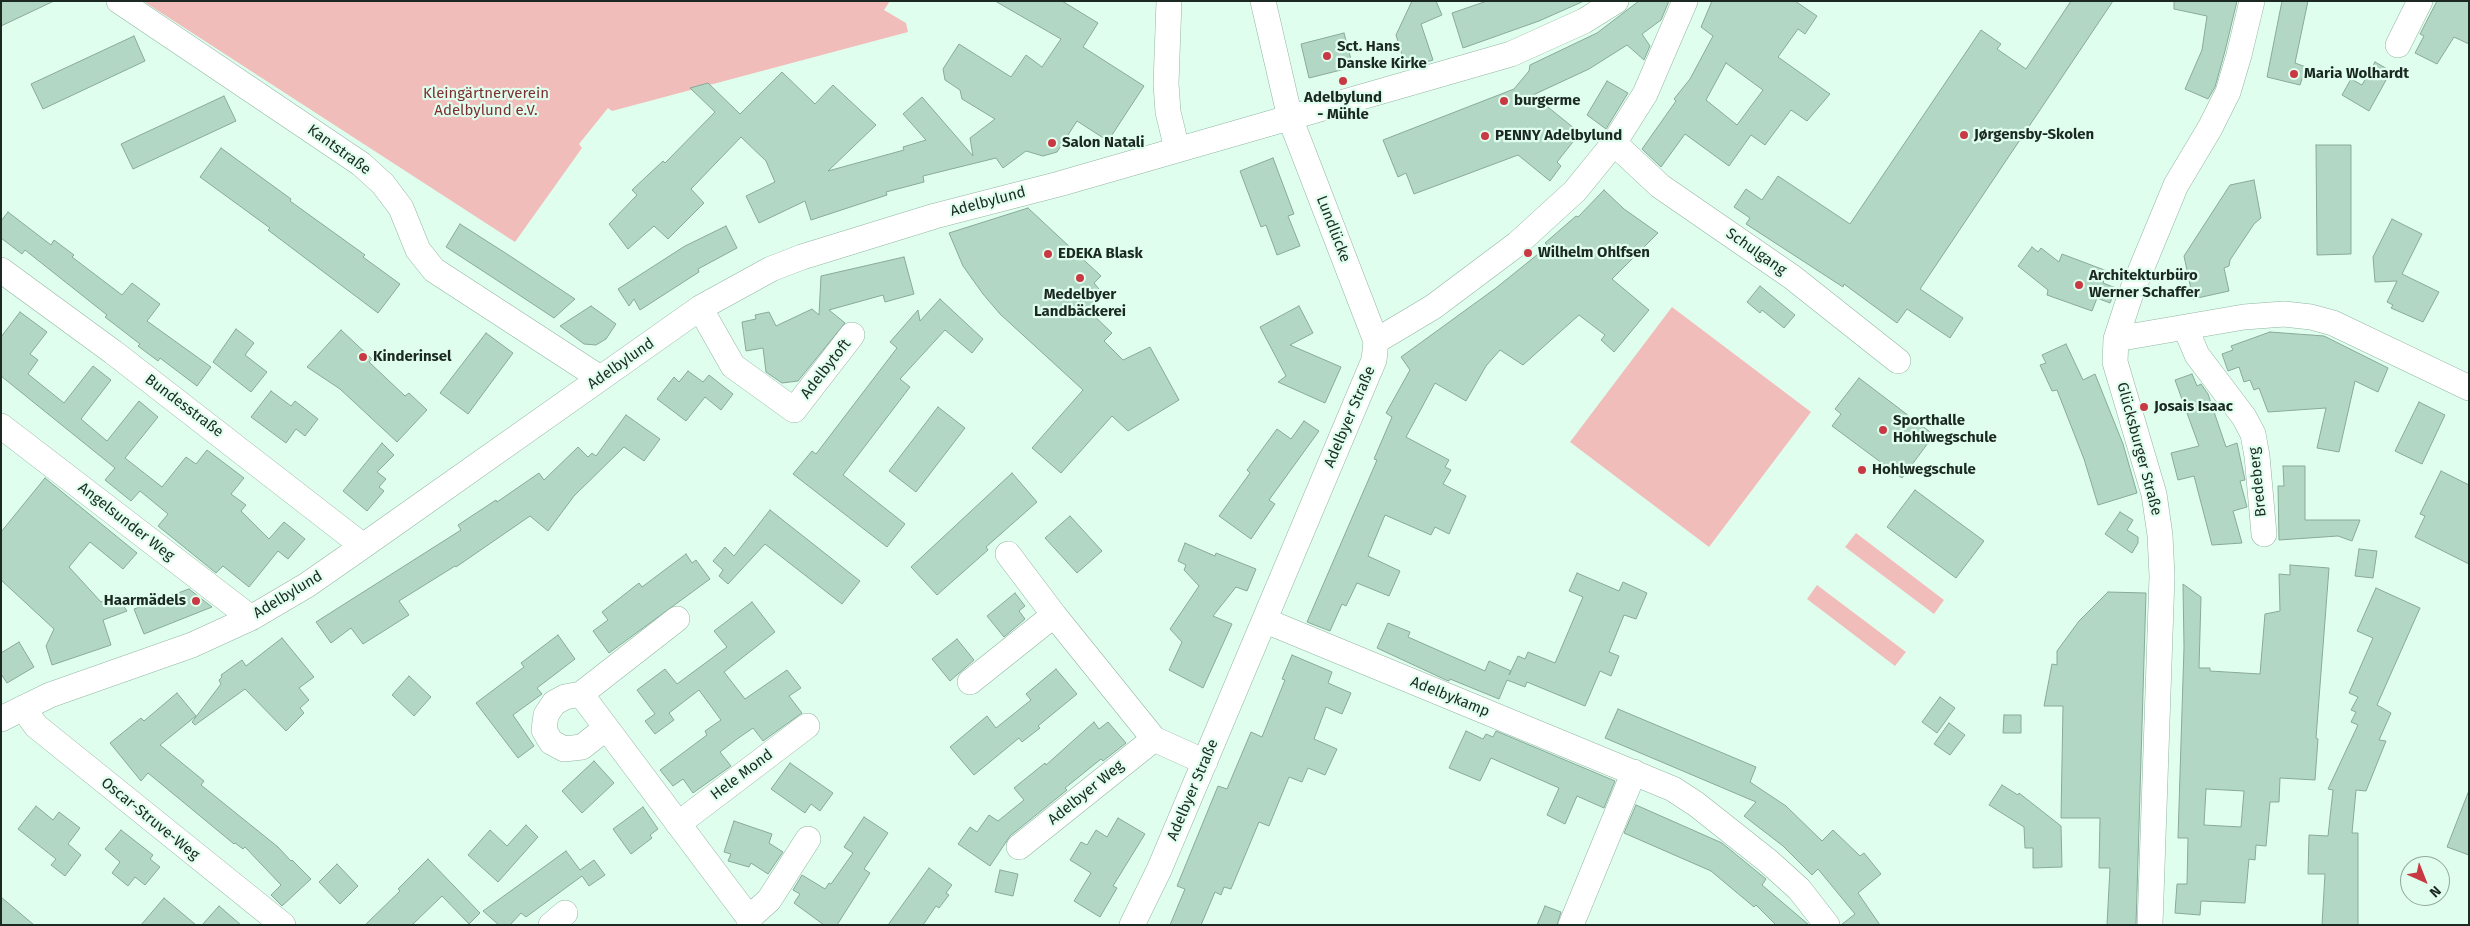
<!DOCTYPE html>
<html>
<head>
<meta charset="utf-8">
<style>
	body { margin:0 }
	#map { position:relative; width:2470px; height:926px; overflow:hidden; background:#e0feee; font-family:"Fira Sans",sans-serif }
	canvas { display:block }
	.frame { position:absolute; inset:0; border:2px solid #1b2922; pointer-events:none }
	.north { position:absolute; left:2400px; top:856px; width:50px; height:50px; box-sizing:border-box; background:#e0feee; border:1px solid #91a99c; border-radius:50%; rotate:136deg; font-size:14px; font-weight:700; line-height:20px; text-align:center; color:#1b2922 }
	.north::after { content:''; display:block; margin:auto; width:18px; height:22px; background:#c93943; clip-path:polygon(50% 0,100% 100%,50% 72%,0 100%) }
</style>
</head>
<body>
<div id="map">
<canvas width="2470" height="926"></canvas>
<div class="frame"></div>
<div class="north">N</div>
</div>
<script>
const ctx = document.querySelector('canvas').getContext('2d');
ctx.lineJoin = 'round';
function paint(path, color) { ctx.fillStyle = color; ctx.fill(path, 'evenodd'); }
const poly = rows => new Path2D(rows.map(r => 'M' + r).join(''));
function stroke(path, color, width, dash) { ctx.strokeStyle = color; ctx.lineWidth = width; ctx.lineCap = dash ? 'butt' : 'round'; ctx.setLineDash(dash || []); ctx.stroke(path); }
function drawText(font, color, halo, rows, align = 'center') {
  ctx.font = font + ' "Fira Sans",sans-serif'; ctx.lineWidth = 4.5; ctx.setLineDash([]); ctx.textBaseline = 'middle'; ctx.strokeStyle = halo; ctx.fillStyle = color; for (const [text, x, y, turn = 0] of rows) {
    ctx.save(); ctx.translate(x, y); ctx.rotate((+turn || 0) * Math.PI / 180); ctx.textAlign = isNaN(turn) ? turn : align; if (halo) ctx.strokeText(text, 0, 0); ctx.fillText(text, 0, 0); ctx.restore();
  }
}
const green = poly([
	[143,1,890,1,884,10,906,23,908,32,612,111,608,108,579,144,582,148,515,242],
	[1672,307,1811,412,1709,547,1570,442],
	[1856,533,1944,600,1934,614,1845,547],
	[1817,585,1906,652,1895,666,1807,599]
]);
const building = poly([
	[1,1,54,1,1,26,1,1],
	[995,1,1062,1,1098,23,1083,47,1144,86,1108,141,1077,121,1057,152,1043,156,1026,151,1003,168,996,158,923,176,924,182,886,192,887,195,811,220,805,201,759,223,746,196,775,182,766,161,741,137,691,189,704,203,668,239,654,226,628,249,609,224,637,195,632,190,663,161,665,163,715,112,690,88,708,83,740,114,782,72,815,104,833,85,876,125,828,171,904,150,903,147,926,140,903,114,922,97,973,156,970,138,995,119,962,99,960,90,945,80,943,69,959,44,1011,77,1026,55,1042,67,1061,39,995,1],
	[1412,1,1436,1,1442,15,1421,24,1433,60,1406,68,1396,35,1412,1],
	[1487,1,1584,1,1539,21,1463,48,1452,13,1487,1],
	[1639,1,1669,1,1661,20,1642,34,1650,46,1644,60,1627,45,1589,69,1533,95,1580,133,1557,162,1561,166,1550,181,1518,155,1414,194,1406,173,1398,177,1383,140,1514,89,1529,71,1530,65,1597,33,1639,1],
	[1712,1,1795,1,1817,16,1805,34,1798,29,1778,57,1830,94,1807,121,1791,110,1765,145,1751,135,1729,166,1685,134,1661,167,1642,149,1676,101,1674,99,1690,79,1713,36,1701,27,1712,1],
	[1726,63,1763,90,1737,125,1706,100,1726,63],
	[2071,1,2113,1,1920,289,1963,318,1950,338,1907,309,1897,323,1844,284,1843,287,1746,224,1750,218,1734,207,1746,189,1762,200,1778,176,1850,224,1981,30,2001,44,1997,49,2026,69,2071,1],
	[2174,1,2237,1,2225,51,2215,87,2208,99,2185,89,2202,50,2207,16,2174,9,2174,1],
	[2282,1,2308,1,2295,63,2306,67,2300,85,2267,77,2282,1],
	[2437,1,2469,1,2469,44,2454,37,2437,64,2415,53,2424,36,2420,34,2437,1],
	[1344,33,1353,67,1309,78,1301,44,1344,33],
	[134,36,145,61,43,109,31,84,134,36],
	[2375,62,2391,71,2369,111,2342,95,2351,79,2362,85,2375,62],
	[1607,81,1628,93,1606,129,1587,115,1607,81],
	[224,96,236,121,133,169,121,144,224,96],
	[2316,145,2351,145,2351,254,2317,255,2316,145],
	[221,148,291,199,290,201,365,255,363,257,400,284,378,313,268,230,270,228,200,177,221,148],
	[1273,158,1294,214,1288,216,1300,246,1277,255,1266,225,1261,227,1240,171,1273,158],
	[2254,180,2261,218,2254,224,2230,260,2229,266,2224,268,2229,291,2193,299,2184,256,2230,185,2254,180],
	[1604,190,1624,209,1658,233,1612,279,1649,310,1614,352,1601,340,1605,335,1579,315,1523,365,1500,350,1486,366,1466,401,1435,383,1406,437,1449,460,1445,467,1451,470,1443,484,1466,496,1449,534,1435,527,1431,535,1385,515,1368,556,1400,571,1389,596,1357,583,1346,606,1342,604,1330,631,1307,622,1377,460,1374,459,1392,417,1386,413,1410,370,1401,357,1496,288,1548,246,1545,243,1576,216,1578,217,1604,190],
	[1028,208,1101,276,1094,283,1103,294,1088,310,1112,333,1104,341,1123,360,1150,347,1179,400,1128,431,1112,416,1061,473,1032,448,1083,390,1000,314,983,294,963,266,949,233,1028,208],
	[8,212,51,245,54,240,74,255,72,257,122,295,132,283,160,304,147,321,211,367,197,386,160,358,158,361,138,346,140,344,105,317,107,315,25,250,22,254,1,238,1,221,8,212],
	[2392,219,2422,234,2402,274,2439,292,2423,322,2391,308,2393,305,2387,302,2397,281,2375,282,2373,257,2392,219],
	[460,224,507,254,575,299,554,318,492,277,446,247,460,224],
	[726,226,737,248,698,269,699,272,640,310,634,299,629,306,618,289,685,246,726,226],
	[2032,247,2038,252,2041,248,2059,262,2062,254,2107,271,2103,283,2116,288,2110,303,2097,298,2092,311,2047,295,2048,290,2018,266,2032,247],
	[904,257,914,294,885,302,883,295,829,310,845,323,798,381,782,383,766,372,763,348,746,351,742,322,756,319,755,315,769,312,776,326,812,309,819,315,821,276,904,257],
	[1760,286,1795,315,1784,328,1762,310,1760,313,1747,302,1760,286],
	[940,299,983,339,972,353,945,330,900,379,910,387,843,475,905,524,887,547,793,474,812,451,816,454,897,348,890,342,918,310,920,321,940,299],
	[591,306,616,324,606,339,596,345,584,344,560,326,591,306],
	[1299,306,1313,333,1290,345,1341,367,1325,403,1278,382,1286,376,1260,327,1299,306],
	[20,312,47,332,30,354,38,360,28,374,64,403,93,366,111,380,81,419,107,441,139,401,158,417,125,458,162,487,186,457,196,464,207,450,244,478,231,494,246,505,241,511,269,539,284,522,305,539,288,559,278,551,249,587,223,566,216,573,158,526,168,514,140,491,131,501,105,480,115,468,1,376,1,337,20,312],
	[236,329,254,343,245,355,267,372,251,392,213,362,236,329],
	[341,330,372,359,369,362,405,396,409,393,427,410,397,442,340,389,307,367,341,330],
	[2270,332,2324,336,2388,368,2378,392,2355,381,2339,452,2317,448,2326,408,2268,412,2259,388,2254,390,2250,380,2244,382,2239,367,2228,371,2222,354,2233,350,2231,346,2270,332],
	[486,333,513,353,468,414,440,393,486,333],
	[2066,344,2083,380,2095,374,2123,444,2137,493,2098,505,2084,459,2057,390,2052,391,2040,365,2046,363,2042,355,2066,344],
	[688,371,703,382,709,375,733,394,721,410,705,397,686,421,657,399,674,377,679,382,688,371],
	[2192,374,2197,386,2201,384,2208,394,2226,447,2237,443,2245,480,2240,481,2247,507,2233,511,2242,543,2212,545,2194,476,2178,480,2171,453,2199,446,2175,380,2192,374],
	[1859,378,1934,435,1902,478,1832,426,1841,414,1835,409,1859,378],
	[271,391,291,406,295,401,318,419,305,436,296,429,286,443,251,417,271,391],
	[2419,402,2445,415,2422,464,2395,451,2419,402],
	[938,407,965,428,916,492,889,471,938,407],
	[626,415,660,439,644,461,624,447,574,496,548,531,530,516,456,567,455,566,399,601,409,615,363,644,351,628,331,643,316,622,461,530,458,525,496,500,497,502,539,473,544,480,578,447,588,457,592,453,596,456,626,415],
	[1304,421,1319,431,1269,500,1275,504,1251,539,1219,516,1250,473,1247,470,1277,429,1291,439,1304,421],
	[382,443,394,455,377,472,386,479,379,487,384,491,367,511,343,491,382,443],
	[2283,466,2305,466,2305,520,2360,520,2352,541,2338,536,2279,540,2278,486,2284,486,2283,466],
	[2441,471,2469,485,2469,564,2415,537,2425,516,2420,514,2441,471],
	[1012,473,1037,502,986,547,988,550,937,595,911,567,1012,473],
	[45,478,137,553,123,569,90,542,69,567,101,602,116,595,127,611,103,620,111,645,52,665,46,646,54,629,1,580,1,532,45,478],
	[1915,490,1984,541,1956,578,1887,527,1915,490],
	[770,510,860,581,842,604,765,544,728,584,719,576,723,570,713,561,725,547,734,556,770,510],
	[2120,512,2133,520,2127,530,2138,537,2138,543,2132,553,2105,534,2120,512],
	[1070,516,1102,551,1077,573,1045,538,1070,516],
	[1185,543,1215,556,1216,553,1256,569,1247,591,1236,587,1213,616,1232,624,1203,688,1169,670,1182,642,1170,629,1199,586,1184,570,1186,565,1178,561,1185,543],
	[2359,549,2377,551,2373,578,2355,576,2359,549],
	[686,554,692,563,696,560,710,579,609,653,593,631,608,620,602,612,639,583,642,587,686,554],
	[2290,565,2329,568,2316,738,2318,739,2315,780,2280,778,2279,802,2270,802,2266,846,2256,845,2255,860,2249,859,2245,903,2201,901,2200,915,2175,913,2177,884,2187,884,2188,838,2178,838,2184,647,2183,584,2201,597,2199,668,2210,668,2210,671,2260,674,2265,614,2280,611,2279,574,2290,575,2290,565],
	[2206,789,2244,791,2241,827,2204,825,2206,789],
	[1577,573,1619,591,1623,582,1647,593,1636,619,1624,615,1609,652,1619,656,1611,676,1600,671,1585,706,1527,682,1525,687,1507,680,1499,699,1450,679,1449,681,1446,680,1377,648,1388,623,1410,632,1408,637,1485,671,1489,661,1511,671,1509,675,1518,656,1525,659,1528,652,1555,663,1583,597,1569,591,1577,573],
	[2376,588,2420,608,2377,705,2391,713,2379,740,2386,741,2366,791,2356,790,2352,833,2358,833,2358,925,2322,925,2325,874,2308,874,2309,835,2328,836,2333,790,2328,789,2358,725,2351,722,2356,712,2351,710,2358,697,2349,693,2373,638,2357,631,2376,588],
	[189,589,212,607,144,634,134,609,189,589],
	[2108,592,2146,593,2136,925,2107,925,2110,868,2099,868,2100,818,2061,818,2063,706,2044,706,2052,664,2057,665,2057,651,2079,621,2108,592],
	[1015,593,1025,606,1019,611,1025,619,1004,637,987,616,1015,593],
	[752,602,775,632,724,672,745,699,787,670,801,688,789,696,802,713,763,741,753,728,737,739,720,752,731,766,693,793,683,779,673,786,660,770,707,735,705,731,721,720,699,690,669,713,674,720,655,734,645,721,655,714,637,690,665,669,677,684,727,647,714,631,752,602],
	[558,635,575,659,537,688,542,694,513,715,534,746,518,758,476,703,524,667,521,663,558,635],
	[282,638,314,677,299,688,309,700,300,708,304,713,286,731,245,689,195,725,192,722,221,684,219,680,222,677,221,675,242,660,246,666,282,638],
	[957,639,974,660,950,681,932,659,957,639],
	[19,642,34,667,7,683,1,674,1,653,19,642],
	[1292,655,1332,672,1328,683,1351,693,1342,714,1326,707,1314,739,1337,749,1325,775,1308,768,1302,782,1289,777,1269,826,1259,822,1231,889,1224,887,1221,895,1215,892,1201,925,1170,925,1185,889,1177,886,1218,786,1227,789,1251,732,1262,737,1285,680,1282,679,1292,655],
	[1056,669,1077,694,1038,726,1040,728,1022,742,1019,738,974,775,950,747,987,716,996,728,1031,700,1026,694,1056,669],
	[409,676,431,697,414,716,392,695,409,676],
	[177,693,196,716,160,745,204,781,201,785,278,847,291,861,292,860,311,879,282,906,271,895,281,885,245,847,243,849,235,843,234,844,148,773,141,781,110,743,141,718,144,721,177,693],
	[1940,697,1955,708,1937,733,1922,722,1940,697],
	[1618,709,1756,767,1750,782,1786,806,1822,841,1833,830,1860,856,1864,853,1881,874,1858,893,1880,925,1841,925,1855,914,1818,869,1812,875,1783,846,1744,816,1756,802,1605,738,1618,709],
	[2004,715,2021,715,2021,733,2003,733,2004,715],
	[1094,722,1099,729,1108,722,1126,743,1103,761,1101,759,1065,788,1067,790,1010,836,990,866,958,844,970,827,977,832,989,815,998,821,1024,800,1014,788,1045,763,1046,765,1094,722],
	[1949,723,1965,735,1950,755,1934,744,1949,723],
	[1466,731,1483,739,1486,734,1493,737,1496,731,1615,781,1604,808,1577,796,1565,824,1547,815,1559,788,1491,758,1480,781,1449,768,1466,731],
	[594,761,614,783,582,813,562,791,594,761],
	[790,763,833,793,820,811,811,804,805,813,771,789,790,763],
	[2002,785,2018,795,2019,793,2061,826,2062,867,2033,868,2033,848,2025,848,2024,827,1989,805,2002,785],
	[2468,793,2469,793,2469,855,2447,847,2468,793],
	[1636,805,1722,843,1766,879,1762,885,1809,925,1776,925,1756,905,1754,907,1711,871,1624,833,1636,805],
	[36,806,53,820,59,812,80,828,68,844,81,855,65,876,51,865,56,859,18,829,36,806],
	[643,807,658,829,650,835,652,838,631,854,613,829,643,807],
	[864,817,888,833,864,869,870,873,837,925,824,925,794,903,800,894,793,890,802,875,825,889,829,883,831,884,853,853,844,847,864,817],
	[1118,818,1145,834,1113,886,1117,888,1100,917,1074,901,1091,873,1070,860,1081,842,1087,845,1096,830,1107,837,1118,818],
	[734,821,772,834,769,843,783,852,768,874,751,863,749,867,728,861,731,854,724,852,734,821],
	[526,825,538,837,498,882,468,855,490,830,507,846,526,825],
	[121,830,153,855,150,859,160,867,145,885,135,877,128,886,112,873,120,862,105,849,121,830],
	[566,851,580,870,594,860,605,875,589,886,582,876,526,917,521,913,510,925,499,925,483,911,566,851],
	[428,859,480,913,469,924,442,896,412,925,365,925,400,891,398,889,428,859],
	[337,864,358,886,340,904,319,882,337,864],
	[929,868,952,885,946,893,949,895,939,908,936,906,923,925,888,925,929,868],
	[1000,870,1018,874,1013,896,995,892,1000,870],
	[1,897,34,925,1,925,1,897],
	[164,898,196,925,141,925,164,898],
	[219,906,241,925,202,925,219,906],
	[1545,906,1561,912,1557,925,1537,925,1545,906]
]);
const minor = poly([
	[119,1,361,164,383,184,401,208,418,250,434,270,600,378],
	[1169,1,1166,84,1168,112,1177,149],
	[2398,45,2420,1],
	[1614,143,1660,186,1792,277,1898,361],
	[1,270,113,352,363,546],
	[700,308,733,366,794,410,852,335],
	[2186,329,2197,355,2244,417,2253,434,2257,456,2264,534],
	[2116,339,2244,317,2284,314,2311,317,2333,323,2469,388],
	[1376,341,1433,307,1517,244,1575,191,1614,143,1645,94,1685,1],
	[1,426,251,618],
	[1054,615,1154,739,1205,762],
	[1266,621,1673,789,1696,804,1768,861,1799,889,1827,925],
	[970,682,1054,615,1008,554],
	[581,694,749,918,749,925],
	[23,708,36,726,283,925],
	[1,719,50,695,192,645,251,618,307,585,363,546,700,308,771,269,802,257,935,216,1059,184,1511,54,1584,21,1616,1],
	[606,728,582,747,564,749,551,742,544,730,546,715,554,703,565,697,581,694,677,619],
	[678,824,807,726],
	[1019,847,1154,739],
	[749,918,769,900,808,839],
	[551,925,565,913],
	[1132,925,1159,870,1374,360,1376,341,1290,118,1263,1],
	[1571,925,1634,772],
	[2150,925,2162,576,2160,535,2154,494,2115,362,2116,339,2130,296,2176,185,2210,128,2228,92,2239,55,2252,1]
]);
const markers = [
	[1327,56,5,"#c93943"],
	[2294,74,5,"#c93943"],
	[1343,81,5,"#c93943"],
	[1504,101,5,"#c93943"],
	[1964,135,5,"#c93943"],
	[1485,136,5,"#c93943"],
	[1052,143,5,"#c93943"],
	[1528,253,5,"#c93943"],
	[1048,254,5,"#c93943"],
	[1080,278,5,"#c93943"],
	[2079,285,5,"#c93943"],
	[363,357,5,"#c93943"],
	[2144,407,5,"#c93943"],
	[1883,430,5,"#c93943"],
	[1862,470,5,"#c93943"],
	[196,601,5,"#c93943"]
];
const poiNames = [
	["Sct. Hans",1337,47],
	["Danske Kirke",1337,64],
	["Maria Wolhardt",2304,74],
	["Adelbylund",1343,98,"center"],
	["- Mühle",1343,115,"center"],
	["burgerme",1514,101],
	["Jørgensby-Skolen",1974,135],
	["PENNY Adelbylund",1495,136],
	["Salon Natali",1062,143],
	["Wilhelm Ohlfsen",1538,253],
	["EDEKA Blask",1058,254],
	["Architekturbüro",2089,276],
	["Werner Schaffer",2089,293],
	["Medelbyer",1080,295,"center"],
	["Landbäckerei",1080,312,"center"],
	["Kinderinsel",373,357],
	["Josais Isaac",2154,407],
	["Sporthalle",1893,421],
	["Hohlwegschule",1893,438],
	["Hohlwegschule",1872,470],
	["Haarmädels",186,601,"right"]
];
const parkNames = [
	["Kleingärtnerverein",486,94],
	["Adelbylund e.V.",486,111]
];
const streetNames = [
	["Kantstraße",339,150,36],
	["Adelbylund",988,202,-15],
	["Lundlücke",1333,229,69],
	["Schulgang",1756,252,35],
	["Adelbylund",621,364,-35],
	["Adelbytoft",826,369,-52],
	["Bundesstraße",184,406,37],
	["Adelbyer Straße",1350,417,-67],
	["Glücksburger Straße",2139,449,75],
	["Bredeberg",2258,482,-96],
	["Angelsunder Weg",126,522,38],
	["Adelbylund",288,595,-31],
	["Adelbykamp",1450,697,22],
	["Hele Mond",742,775,-37],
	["Adelbyer Straße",1193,790,-67],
	["Adelbyer Weg",1086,793,-39],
	["Oscar-Struve-Weg",150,819,39]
];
paint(green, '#f1bdba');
paint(building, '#b3d7c5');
stroke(building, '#8a9', 1);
stroke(minor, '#92b5a3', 26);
stroke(minor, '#fff', 25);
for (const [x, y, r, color] of markers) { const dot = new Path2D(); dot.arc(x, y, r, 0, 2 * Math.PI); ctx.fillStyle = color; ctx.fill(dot); stroke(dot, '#e0feee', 2); }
drawText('bold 15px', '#1b2922', '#e0feee', poiNames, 'left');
drawText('15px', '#7e2f31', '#e0feee', parkNames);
drawText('15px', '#1b2922', '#e0feee', streetNames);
</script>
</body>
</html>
